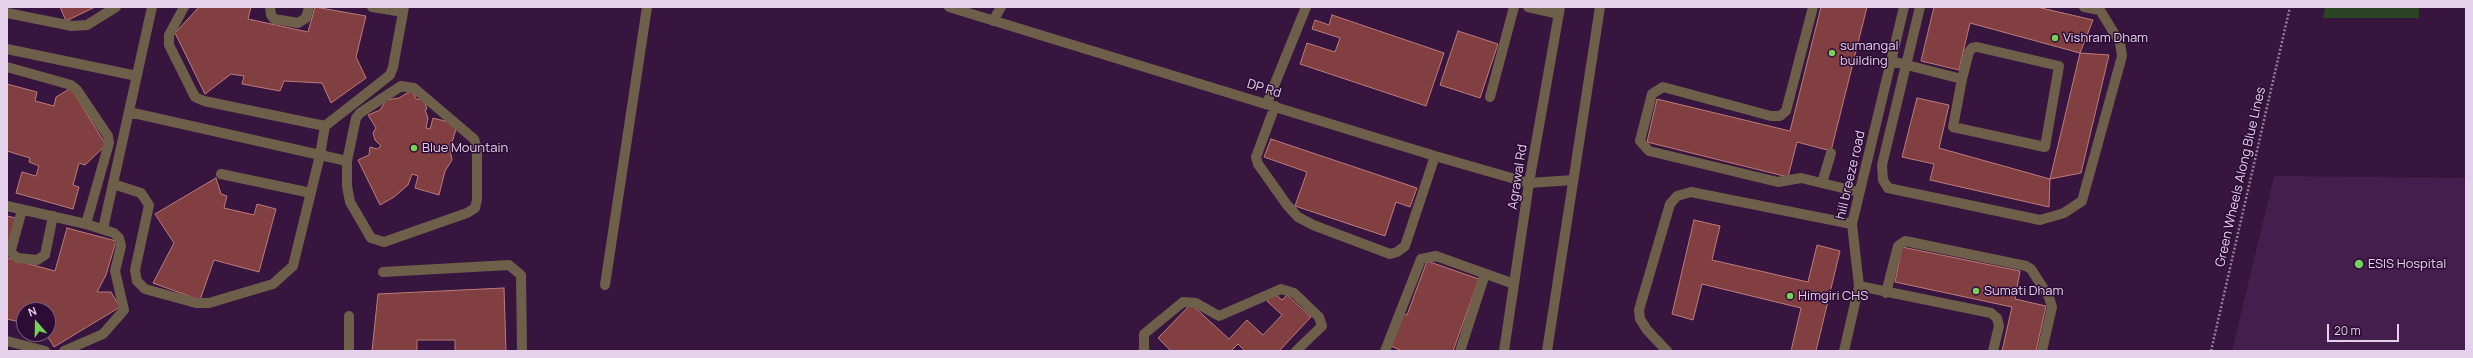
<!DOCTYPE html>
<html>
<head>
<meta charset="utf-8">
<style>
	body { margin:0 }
	#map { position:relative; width:2473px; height:358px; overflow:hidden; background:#37153f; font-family:Manrope,sans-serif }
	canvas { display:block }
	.frame { position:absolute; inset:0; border:8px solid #e5d1eb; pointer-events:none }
	.north { position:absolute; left:16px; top:302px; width:40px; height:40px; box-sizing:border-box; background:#2c0b34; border:1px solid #765a7d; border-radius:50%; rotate:340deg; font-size:11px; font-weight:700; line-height:16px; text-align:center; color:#e5d1eb }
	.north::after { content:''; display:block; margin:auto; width:14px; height:18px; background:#74d25b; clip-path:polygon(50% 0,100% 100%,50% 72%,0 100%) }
	.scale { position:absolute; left:2327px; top:324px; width:72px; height:18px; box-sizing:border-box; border:2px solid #e5d1eb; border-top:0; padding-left:5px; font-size:12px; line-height:14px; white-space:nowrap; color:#e5d1eb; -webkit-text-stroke:3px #2c0b34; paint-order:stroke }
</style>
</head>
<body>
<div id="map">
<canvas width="2473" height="358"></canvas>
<div class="frame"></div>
<div class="north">N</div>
<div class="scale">20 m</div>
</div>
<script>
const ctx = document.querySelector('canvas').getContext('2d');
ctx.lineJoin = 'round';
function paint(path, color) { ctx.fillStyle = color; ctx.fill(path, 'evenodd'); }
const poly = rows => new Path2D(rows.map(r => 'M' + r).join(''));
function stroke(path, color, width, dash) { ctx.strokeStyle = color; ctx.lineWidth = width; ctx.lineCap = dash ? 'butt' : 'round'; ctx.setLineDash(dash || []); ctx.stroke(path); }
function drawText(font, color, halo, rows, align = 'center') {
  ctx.font = font + ' Manrope,sans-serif'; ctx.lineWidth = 3; ctx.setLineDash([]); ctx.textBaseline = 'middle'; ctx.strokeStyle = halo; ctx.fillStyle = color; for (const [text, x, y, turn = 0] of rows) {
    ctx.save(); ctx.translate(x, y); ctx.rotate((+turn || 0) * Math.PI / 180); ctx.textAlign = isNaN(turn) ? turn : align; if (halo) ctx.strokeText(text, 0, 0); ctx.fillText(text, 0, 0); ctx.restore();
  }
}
const built = poly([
	[2274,176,2466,178,2466,351,2232,351]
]);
const green = poly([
	[2325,7,2419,7,2419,18,2323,18]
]);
const building = poly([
	[60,7,95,7,66,21,60,7],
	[199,7,251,7,248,19,308,32,315,7,366,16,356,57,366,78,331,103,322,83,284,81,280,91,242,84,244,76,231,74,205,94,175,33,199,7],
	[1821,7,1867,7,1831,151,1797,142,1788,177,1647,142,1657,99,1790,131,1821,7],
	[1934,7,2037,7,2093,20,2080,53,1970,23,1959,70,1921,61,1934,7],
	[1332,15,1444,53,1426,106,1300,64,1307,43,1335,52,1340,38,1312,29,1315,20,1329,25,1332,15],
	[1458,31,1498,44,1480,98,1440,85,1458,31],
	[2080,53,2109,55,2081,173,2050,179,2080,53],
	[7,84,37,92,35,101,54,106,56,97,71,88,106,145,85,165,79,163,73,185,79,187,73,209,16,193,22,172,36,176,39,166,29,162,30,158,7,151,7,84],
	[412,90,416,99,424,100,427,109,425,110,428,118,426,128,430,129,433,118,453,123,456,129,450,149,452,160,445,171,439,195,415,188,418,176,412,174,408,185,394,197,380,205,358,160,369,155,370,147,377,149,381,146,375,140,373,133,376,128,368,115,380,110,386,100,399,98,412,90],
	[1917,98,1949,105,1939,148,2050,179,2049,207,1930,180,1934,164,1902,157,1917,98],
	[1271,139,1417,188,1410,207,1396,202,1385,236,1295,206,1307,172,1264,157,1271,139],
	[216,178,221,194,227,196,224,208,254,215,257,204,276,209,259,272,214,260,200,300,153,283,174,243,155,214,216,178],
	[7,216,16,218,7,252,7,216],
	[1694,220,1720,226,1712,260,1808,282,1817,245,1840,251,1816,351,1791,351,1801,308,1702,284,1693,320,1672,314,1694,220],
	[67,228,116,241,106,275,97,292,111,292,120,307,54,347,46,334,48,334,48,310,24,310,24,323,7,319,7,258,55,271,67,228],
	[1902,247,2020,271,2015,299,2046,306,2036,351,2002,351,2012,307,1895,282,1902,247],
	[1427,261,1479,279,1453,351,1402,351,1391,346,1403,313,1407,315,1427,261],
	[504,288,506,351,455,351,455,340,417,340,417,351,372,351,378,294,504,288],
	[1274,293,1282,300,1287,295,1311,317,1279,351,1245,351,1238,344,1231,351,1171,351,1158,338,1191,304,1229,339,1247,320,1263,335,1282,315,1267,301,1274,293]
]);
const path = poly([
	[2211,351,2290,7]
]);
const minor = poly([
	[184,7,169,35,169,45,195,97,204,101,325,126,390,75,393,67,404,7],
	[270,7,271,15,274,19,298,23,306,18,309,7],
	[372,7,403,12],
	[949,7,1435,156,1529,183,1573,180],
	[1528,7,1559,14],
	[1813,7,1786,111,1780,116,1771,116,1663,87,1652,94,1640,141,1649,151,1778,182,1801,178,1859,192],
	[1920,7,1882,165,1883,180,1888,188,2040,220,2064,213,2082,201,2122,56,2120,43,2100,10,2084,7],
	[7,13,72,26,87,25,116,7],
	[993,21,1001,7],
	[7,49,137,76],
	[1891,61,1962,79,1969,52,1972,48,1977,47,2059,66,2045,147,1953,127,1962,79],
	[7,67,71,85,77,90,108,136,109,143,86,224],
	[401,86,414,88,474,139,477,149,477,200,475,208,467,213,384,242,371,238,350,202,347,186,347,161,356,118,360,113,401,86],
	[1490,97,1514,7],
	[1267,103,1306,7],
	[1275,106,1256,157,1258,164,1287,205,1298,217,1313,225,1390,254,1397,252,1405,246,1435,156],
	[129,112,347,161],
	[221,174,311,193],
	[1822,183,1831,153],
	[113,184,141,193,149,205,135,270,137,281,145,289,196,303,209,303,273,284,293,266,320,155,325,126],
	[7,206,86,224,114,233,119,238,121,246,115,271,124,310,103,334,64,351],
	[22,210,11,250,13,255,18,258,37,260,45,255,53,216],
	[103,229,152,7],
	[383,272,509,265,521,275,522,351],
	[605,285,647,7],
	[1859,286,1991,313,1997,318,1999,326,1993,351],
	[1886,293,1898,246,1905,241,2026,266,2031,269,2049,297,2052,307,2042,351],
	[7,341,45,351],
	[349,351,349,316],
	[1144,351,1144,334,1183,302,1196,303,1219,316,1281,289,1294,293,1319,317,1322,326,1296,351],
	[1385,351,1421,259,1436,256,1514,284],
	[1460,351,1485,274],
	[1504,351,1529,183,1560,7],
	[1547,351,1600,7],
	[1667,351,1647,330,1640,319,1639,310,1670,204,1677,196,1691,192,1852,224],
	[1844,351,1859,286,1852,224,1904,7]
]);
const markers = [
	[2055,38,4,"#74d25b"],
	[1832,53,4,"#74d25b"],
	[414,148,4,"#74d25b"],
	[2359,264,5,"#74d25b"],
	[1976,291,4,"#74d25b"],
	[1790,296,4,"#74d25b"]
];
const poiNames = [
	["Vishram Dham",2063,38],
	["sumangal",1840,46],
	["building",1840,61],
	["Blue Mountain",422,148],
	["ESIS Hospital",2368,264],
	["Sumati Dham",1984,291],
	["Himgiri CHS",1798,296]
];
const streetNames = [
	["DP Rd",1264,89,17],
	["hill breeze road",1851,175,-77],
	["Agrawal Rd",1518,177,-81],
	["Green Wheels Along Blue Lines",2241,177,-77]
];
paint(built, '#441e4d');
paint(green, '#2b4524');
paint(building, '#823f41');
stroke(building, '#bd7b7b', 1);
stroke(path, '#967b9c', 2.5, [2, 2]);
stroke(minor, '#6d5f49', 10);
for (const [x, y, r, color] of markers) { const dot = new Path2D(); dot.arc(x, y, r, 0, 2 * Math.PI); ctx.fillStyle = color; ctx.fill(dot); stroke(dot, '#2c0b34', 1.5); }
drawText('13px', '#e5d1eb', '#2c0b34', poiNames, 'left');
drawText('13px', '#e5d1eb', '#2c0b34', streetNames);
</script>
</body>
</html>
